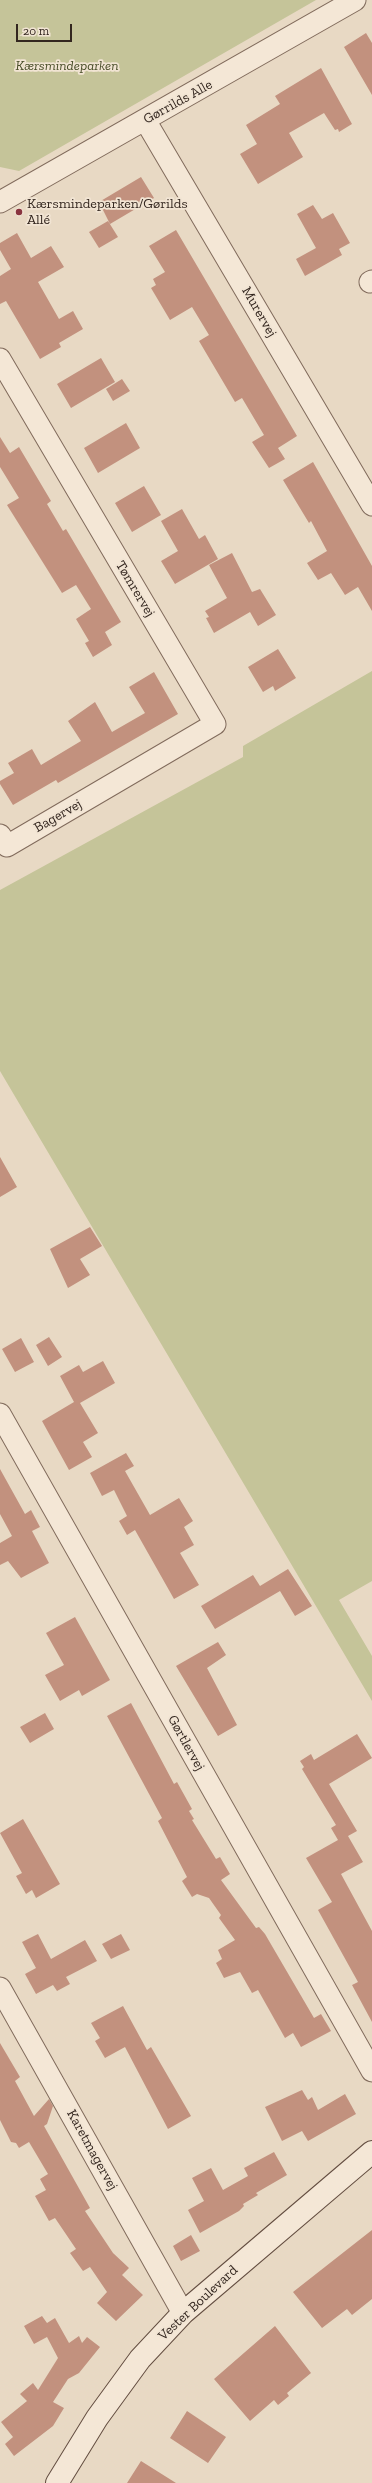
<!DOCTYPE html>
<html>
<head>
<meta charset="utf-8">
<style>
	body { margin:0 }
	#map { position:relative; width:372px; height:2483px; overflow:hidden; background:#e8d9c4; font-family:"Zilla Slab",serif }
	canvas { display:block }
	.scale { position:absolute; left:16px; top:24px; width:56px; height:18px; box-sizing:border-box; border:2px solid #33261f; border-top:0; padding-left:5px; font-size:12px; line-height:14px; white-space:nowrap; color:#33261f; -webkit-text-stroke:3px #f1e4d3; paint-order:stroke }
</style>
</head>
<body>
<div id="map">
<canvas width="372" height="2483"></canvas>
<div class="scale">20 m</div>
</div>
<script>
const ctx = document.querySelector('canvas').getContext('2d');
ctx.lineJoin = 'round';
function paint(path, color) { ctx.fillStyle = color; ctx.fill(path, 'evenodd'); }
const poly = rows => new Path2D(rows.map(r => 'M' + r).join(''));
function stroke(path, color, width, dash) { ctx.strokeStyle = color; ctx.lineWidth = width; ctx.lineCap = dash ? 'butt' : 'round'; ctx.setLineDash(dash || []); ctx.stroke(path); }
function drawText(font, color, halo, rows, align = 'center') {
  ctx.font = font + ' "Zilla Slab",serif'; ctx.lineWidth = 3.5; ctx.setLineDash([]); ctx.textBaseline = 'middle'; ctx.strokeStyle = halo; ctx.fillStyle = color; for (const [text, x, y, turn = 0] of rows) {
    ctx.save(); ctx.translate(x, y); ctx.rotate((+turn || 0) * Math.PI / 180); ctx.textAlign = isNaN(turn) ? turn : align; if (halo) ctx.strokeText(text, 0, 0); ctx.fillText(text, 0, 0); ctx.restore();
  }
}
const green = poly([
	[0,0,316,0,19,171,0,167],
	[372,671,372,1581,339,1600,372,1656,372,1701,0,1071,0,890,243,757,243,746]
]);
const building = poly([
	[366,33,372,43,372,95,344,47],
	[321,68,352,124,339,132,338,129,335,130,324,113,289,133,303,157,258,184,240,154,257,144,246,125,280,104,275,96],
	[141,177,154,198,110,224,99,202],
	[313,205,322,219,333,213,350,243,339,249,342,255,305,276,296,259,316,248,297,214],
	[108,221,118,237,99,248,89,232],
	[176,230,297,436,278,448,285,459,269,468,252,442,264,435,242,398,235,402,199,341,209,335,192,307,170,320,151,288,156,285,153,279,165,272,149,246],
	[17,233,31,258,51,246,64,267,38,282,59,319,73,311,83,329,59,343,61,347,40,359,6,301,0,304,0,276,11,269,0,250,0,243],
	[101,358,115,382,71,408,57,384],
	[122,379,130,391,113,401,106,389],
	[126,423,140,448,98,473,84,448],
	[0,437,10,453,19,447,51,501,47,504,63,531,66,529,121,622,105,632,112,645,93,657,85,643,89,641,76,619,91,609,76,585,62,593,7,505,19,498,0,467],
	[313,462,372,566,372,611,358,587,345,595,331,573,318,580,307,563,327,551,311,521,309,523,283,480],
	[144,486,161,515,132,532,115,503],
	[182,509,199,539,205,535,218,559,175,584,161,561,178,551,161,521],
	[232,553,252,592,260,589,276,615,258,626,250,612,214,633,206,618,209,617,205,611,227,598,209,565],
	[278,649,296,678,275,691,273,686,263,692,248,667],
	[154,672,178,714,58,783,56,780,13,805,0,784,0,781,14,773,8,763,32,749,41,765,81,741,68,721,95,702,112,732,145,713,129,687],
	[0,1157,17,1187,0,1197],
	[90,1227,102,1246,80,1259,90,1275,68,1288,50,1249],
	[49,1337,62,1357,48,1366,36,1345],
	[21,1338,34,1362,15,1372,2,1349],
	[103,1361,115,1383,80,1403,98,1433,83,1442,92,1457,69,1470,42,1421,74,1402,60,1376,79,1365,83,1372],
	[126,1453,134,1466,125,1471,150,1515,179,1498,193,1521,184,1527,194,1545,180,1553,199,1585,174,1599,135,1530,127,1535,119,1521,127,1516,114,1490,102,1496,90,1473],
	[0,1469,25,1514,31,1510,40,1527,32,1531,49,1563,21,1578,8,1561,0,1565,0,1543,12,1536,0,1514],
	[288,1569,312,1606,295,1616,280,1591,215,1629,201,1606,253,1575,260,1586],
	[75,1617,110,1680,82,1696,79,1690,60,1701,45,1675,64,1665,46,1633],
	[218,1642,226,1655,207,1668,237,1725,218,1736,176,1666],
	[131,1703,174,1784,177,1782,192,1809,189,1811,194,1819,192,1820,216,1859,220,1857,230,1874,221,1880,256,1928,259,1927,265,1934,314,2018,321,2014,331,2031,301,2047,293,2033,285,2038,258,1990,252,1993,240,1972,224,1978,216,1963,222,1959,218,1950,235,1940,219,1918,221,1915,209,1898,197,1894,192,1897,182,1881,187,1877,158,1821,162,1818,107,1716],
	[45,1713,54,1729,30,1743,20,1727],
	[357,1734,372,1758,329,1784,357,1831,348,1836,363,1862,341,1874,372,1931,372,2022,352,1985,358,1982,318,1910,332,1902,306,1858,338,1840,331,1828,336,1825,302,1769,304,1767,300,1761,311,1754,314,1760],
	[23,1819,60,1884,36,1898,32,1890,26,1894,16,1876,22,1873,0,1833],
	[38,1934,51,1959,85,1940,97,1961,66,1977,70,1984,57,1991,53,1985,36,1994,25,1974,36,1968,22,1942],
	[121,1934,130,1950,111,1959,102,1944],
	[123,2006,147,2050,151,2047,191,2116,168,2129,125,2047,105,2058,95,2041,100,2038,91,2023],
	[0,2043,20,2077,15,2081,34,2116,49,2099,53,2106,47,2124,44,2126,90,2208,85,2211,113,2253,129,2268,122,2275,143,2295,116,2321,97,2303,107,2292,90,2267,83,2271,70,2253,76,2249,55,2218,49,2221,35,2196,46,2190,40,2179,48,2174,29,2142,19,2148,16,2143,11,2142,0,2120],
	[302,2090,308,2100,312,2097,318,2110,345,2094,356,2114,308,2141,302,2131,282,2141,265,2107],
	[274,2152,287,2175,256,2193,258,2195,243,2204,244,2206,239,2211,200,2233,188,2210,204,2201,192,2178,211,2168,223,2190,248,2176,244,2168],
	[372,2230,372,2299,352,2315,347,2309,322,2328,293,2292],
	[191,2235,200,2251,181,2261,173,2246],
	[42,2316,47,2323,55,2318,69,2343,79,2336,82,2343,87,2337,100,2347,79,2373,68,2379,53,2402,64,2408,53,2426,14,2456,5,2444,13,2437,1,2422,27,2401,20,2394,33,2383,38,2390,58,2358,47,2337,34,2344,24,2326],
	[275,2326,311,2373,287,2393,289,2396,278,2405,274,2400,250,2421,214,2379],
	[187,2411,226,2437,208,2463,170,2438],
	[141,2461,176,2483,127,2483]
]);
const street = poly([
	[145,120,372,505],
	[0,202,355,0],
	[370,282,372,281],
	[0,359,215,724,7,846,0,835],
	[0,1414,372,2071],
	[0,1988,183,2313]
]);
const secondary = poly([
	[57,2483,97,2418,140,2359,183,2313,372,2152]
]);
const markers = [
	[19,212,4,"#89343f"]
];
const parkNames = [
	["Kærsmindeparken",67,66]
];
const streetNames = [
	["Gørrilds Alle",178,102,-29],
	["Murervej",259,312,60],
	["Tømrervej",135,589,59],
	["Bagervej",58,816,-30],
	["Gørtlervej",186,1743,61],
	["Karetmagervej",92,2150,61],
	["Vester Boulevard",198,2303,-43]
];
const poiNames = [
	["Kærsmindeparken/Gørilds",27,204],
	["Allé",27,220]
];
paint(green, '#c5c499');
paint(building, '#c2917e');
stroke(street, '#816b5c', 23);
stroke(secondary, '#634d40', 24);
stroke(street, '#f4e7d6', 21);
stroke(secondary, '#f4e7d6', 22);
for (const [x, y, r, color] of markers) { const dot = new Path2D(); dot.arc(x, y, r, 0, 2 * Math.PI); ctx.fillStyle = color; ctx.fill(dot); stroke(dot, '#f1e4d3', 1.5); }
drawText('italic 14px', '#484d28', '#f1e4d3', parkNames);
drawText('14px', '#33261f', '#f1e4d3', streetNames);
drawText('14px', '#33261f', '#f1e4d3', poiNames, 'left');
</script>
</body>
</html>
